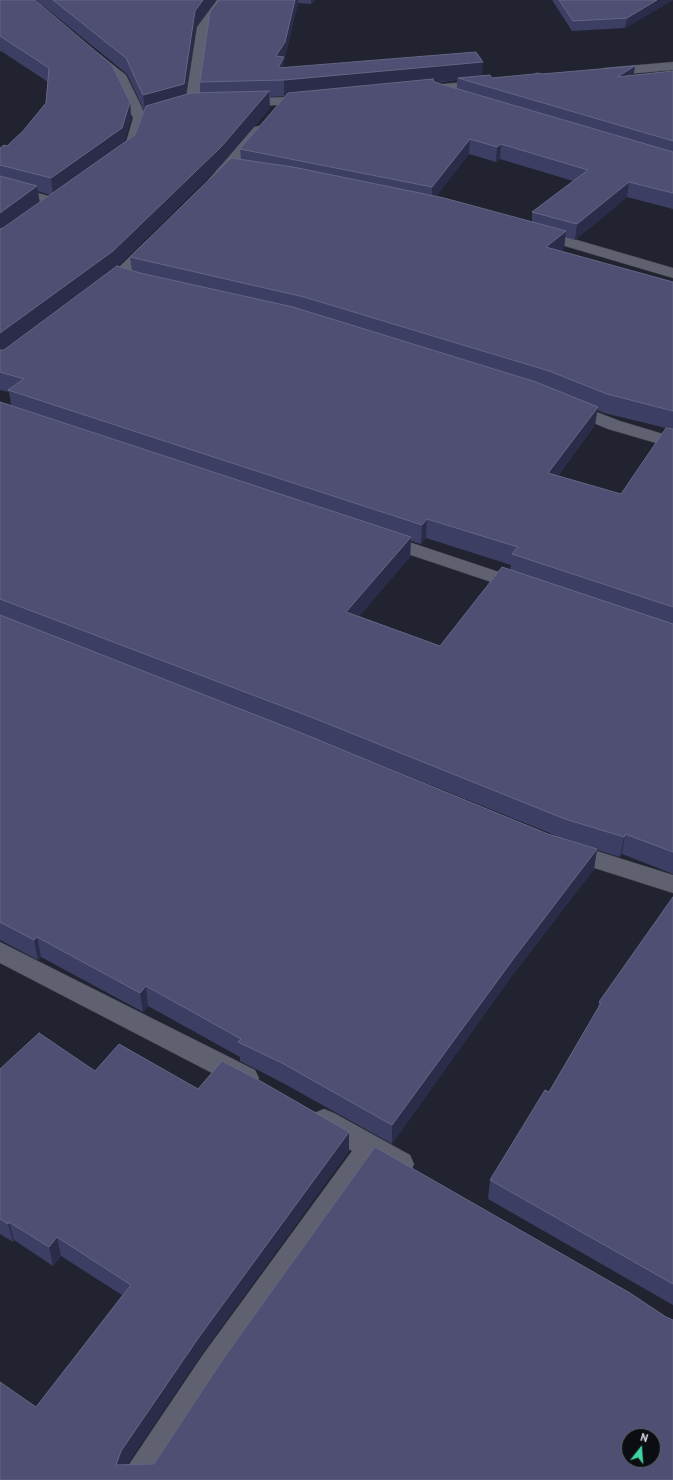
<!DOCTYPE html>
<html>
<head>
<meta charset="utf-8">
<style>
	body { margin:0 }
	#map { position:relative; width:673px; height:1480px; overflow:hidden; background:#222330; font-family:"PT Sans",sans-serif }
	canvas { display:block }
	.north { position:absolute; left:621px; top:1428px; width:40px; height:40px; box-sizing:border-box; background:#0c0d12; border:1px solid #606167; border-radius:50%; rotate:17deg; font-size:11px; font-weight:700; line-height:16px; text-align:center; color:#dddee7 }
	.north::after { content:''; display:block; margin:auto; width:14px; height:18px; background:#3fd4a2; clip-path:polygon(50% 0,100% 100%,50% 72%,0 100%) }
</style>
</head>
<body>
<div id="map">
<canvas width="673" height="1480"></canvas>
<div class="north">N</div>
</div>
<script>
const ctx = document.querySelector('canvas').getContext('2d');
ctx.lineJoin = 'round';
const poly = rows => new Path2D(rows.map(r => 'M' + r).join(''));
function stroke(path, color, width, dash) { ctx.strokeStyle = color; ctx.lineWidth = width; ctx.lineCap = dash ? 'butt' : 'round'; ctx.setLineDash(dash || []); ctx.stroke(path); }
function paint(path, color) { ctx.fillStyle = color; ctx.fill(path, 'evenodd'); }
const minor = poly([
	[217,0,229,0,209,27,199,104,197,107,187,107,185,104,197,27,217,0],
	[94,52,98,53,126,75,147,118,138,148,122,161,117,162,112,161,110,158,125,146,133,118,115,80,88,56,94,52],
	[673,62,673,70,604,76,598,72,604,68,673,62],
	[486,80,493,84,491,87,421,94,414,90,421,86,486,80],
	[311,96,316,97,318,100,316,103,239,107,234,106,232,103,234,100,239,99,311,96],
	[259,126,264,127,266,130,264,133,220,184,210,184,208,181,210,178,254,127,259,126],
	[0,182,59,199,61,202,59,205,54,206,0,191,0,182],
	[536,228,673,268,673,278,531,236,528,233,531,230,536,228],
	[152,238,157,240,160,243,128,276,110,290,98,290,96,287,98,284,116,270,147,240,152,238],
	[568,401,620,421,673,437,673,448,608,429,562,410,559,406,562,402,568,401],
	[382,533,529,582,532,586,529,590,522,592,515,590,375,543,372,539,375,535,382,533],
	[568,842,673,875,673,893,560,857,556,851,560,845,568,842],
	[0,942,255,1070,259,1078,255,1086,246,1089,237,1086,0,963,0,942],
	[324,1109,334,1113,410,1155,414,1164,410,1173,400,1176,374,1163,224,1376,156,1480,121,1480,126,1469,202,1356,352,1151,314,1129,310,1121,314,1113,324,1109]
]);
const wall = poly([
	[0,0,130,102,131,118,124,143,135,135,144,110,127,74,36,0,216,0,196,27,186,95,200,93,200,82,218,0,315,0,311,4,298,3,285,57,284,60,284,67,482,75,492,78,635,66,633,75,673,71,673,209,627,197,575,240,565,237,564,249,561,251,673,282,673,874,622,854,620,857,597,850,594,869,511,977,392,1144,283,1083,240,1061,240,1057,148,1006,143,1012,41,957,38,960,0,940,0,402,11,405,9,392,0,390,0,148,7,146,23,131,46,103,48,82,1,51,0,52],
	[457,80,457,89,435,83],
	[286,96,240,149,241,159,130,257,132,271,118,266,222,164,270,108,269,97],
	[469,154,496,162,500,159,573,181,532,212,532,222,436,196],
	[38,191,50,195,39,202],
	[597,410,604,413,666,428,621,494,558,476,595,425],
	[426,538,511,565,510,570,440,646,359,616,410,557,411,541,421,544],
	[317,739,557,836,548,834],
	[552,0,673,0,625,28,572,31],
	[673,897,673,1305,488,1199,490,1180,549,1092,598,1009,599,1002],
	[0,1069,95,1071,198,1089,349,1151,201,1355,127,1464,154,1464,666,1317,673,1480,0,1480,36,1407,122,1295,61,1256,53,1266,14,1240,13,1242,0,1234]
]);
const shadedWall = poly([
	[203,0,216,0,196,27,185,101,145,111,143,95,195,11],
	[295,0,298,0,298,3,285,57,284,60,284,73,276,72,276,56],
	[311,0,315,0,311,4],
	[657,0,673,0,625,28,627,18],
	[483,62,482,78,458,78,457,80,284,96,284,80],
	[635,66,633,80,617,77],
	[269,91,270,108,222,164,115,269,0,353,0,333],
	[130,102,131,118,124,145,53,195,51,178],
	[470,139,469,154,432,202,432,187],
	[501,144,500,159,496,162,497,147],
	[629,182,627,197,575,240,577,224],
	[37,186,40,204,0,232,0,213],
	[566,231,564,249,544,265,546,247],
	[598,407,595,425,546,492,548,473],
	[427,519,426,538,421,544,422,525],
	[411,537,410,557,346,631,346,612],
	[625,834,622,854,620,857,624,837],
	[597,849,594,869,511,977,392,1144,392,1125,514,958],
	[37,937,41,957,38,960,34,940],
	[146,986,148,1006,143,1012,140,993],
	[349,1132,349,1151,201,1355,125,1468,116,1465,121,1451,199,1337],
	[9,1222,14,1240,13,1242,8,1224],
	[57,1237,61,1256,53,1266,49,1247]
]);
const building = poly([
	[0,0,35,0,112,65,130,102,122,128,51,178,0,165,0,148,4,145,7,146,23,131,46,103,49,68,0,36,0,0],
	[53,0,203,0,195,11,184,84,143,95,126,58,53,0],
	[219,0,295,0,285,42,276,56,284,57,278,68,476,52,483,62,284,80,200,82,210,12,219,0],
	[559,0,657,0,627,18,573,21,559,0],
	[635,66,617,77,673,71,673,141,458,78,490,75,492,78,534,74,537,73,542,74,635,66],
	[433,79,434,82,673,152,673,193,629,182,577,224,532,212,588,170,501,144,497,147,470,139,432,187,240,149,288,93,433,79],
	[269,91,221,147,113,251,0,333,0,229,3,228,135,135,146,106,191,93,269,91],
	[231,158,293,167,444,198,566,231,546,247,673,282,673,411,607,394,549,371,304,297,130,257,231,158],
	[0,176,37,186,0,213,0,176],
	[117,266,140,273,293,307,536,382,598,407,548,473,621,494,666,428,673,429,673,607,512,554,518,547,427,519,422,525,8,390,24,379,0,372,0,350,4,350,117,266],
	[0,402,411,537,346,612,440,646,502,567,673,624,673,852,625,834,624,837,565,819,316,719,0,599,0,402],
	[0,615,299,732,548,834,597,849,514,958,392,1125,282,1063,238,1042,241,1039,146,986,140,993,37,937,34,940,0,922,0,615],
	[673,897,673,1284,490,1180,545,1090,549,1092,601,1003,599,1002,673,897],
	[39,1033,95,1071,119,1044,198,1089,222,1061,262,1082,349,1132,199,1337,121,1451,116,1465,154,1464,223,1359,375,1147,630,1293,666,1317,673,1320,673,1480,0,1480,0,1382,36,1407,131,1285,57,1237,49,1247,9,1222,8,1224,0,1219,0,1069,39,1033],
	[629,1436,653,1436,653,1460,629,1460,629,1436]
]);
stroke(minor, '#3d3e49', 1);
paint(minor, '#5f6170');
paint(wall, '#3d3e64');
paint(shadedWall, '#2b2c49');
paint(building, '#4e4f72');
stroke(building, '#656684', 1);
</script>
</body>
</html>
